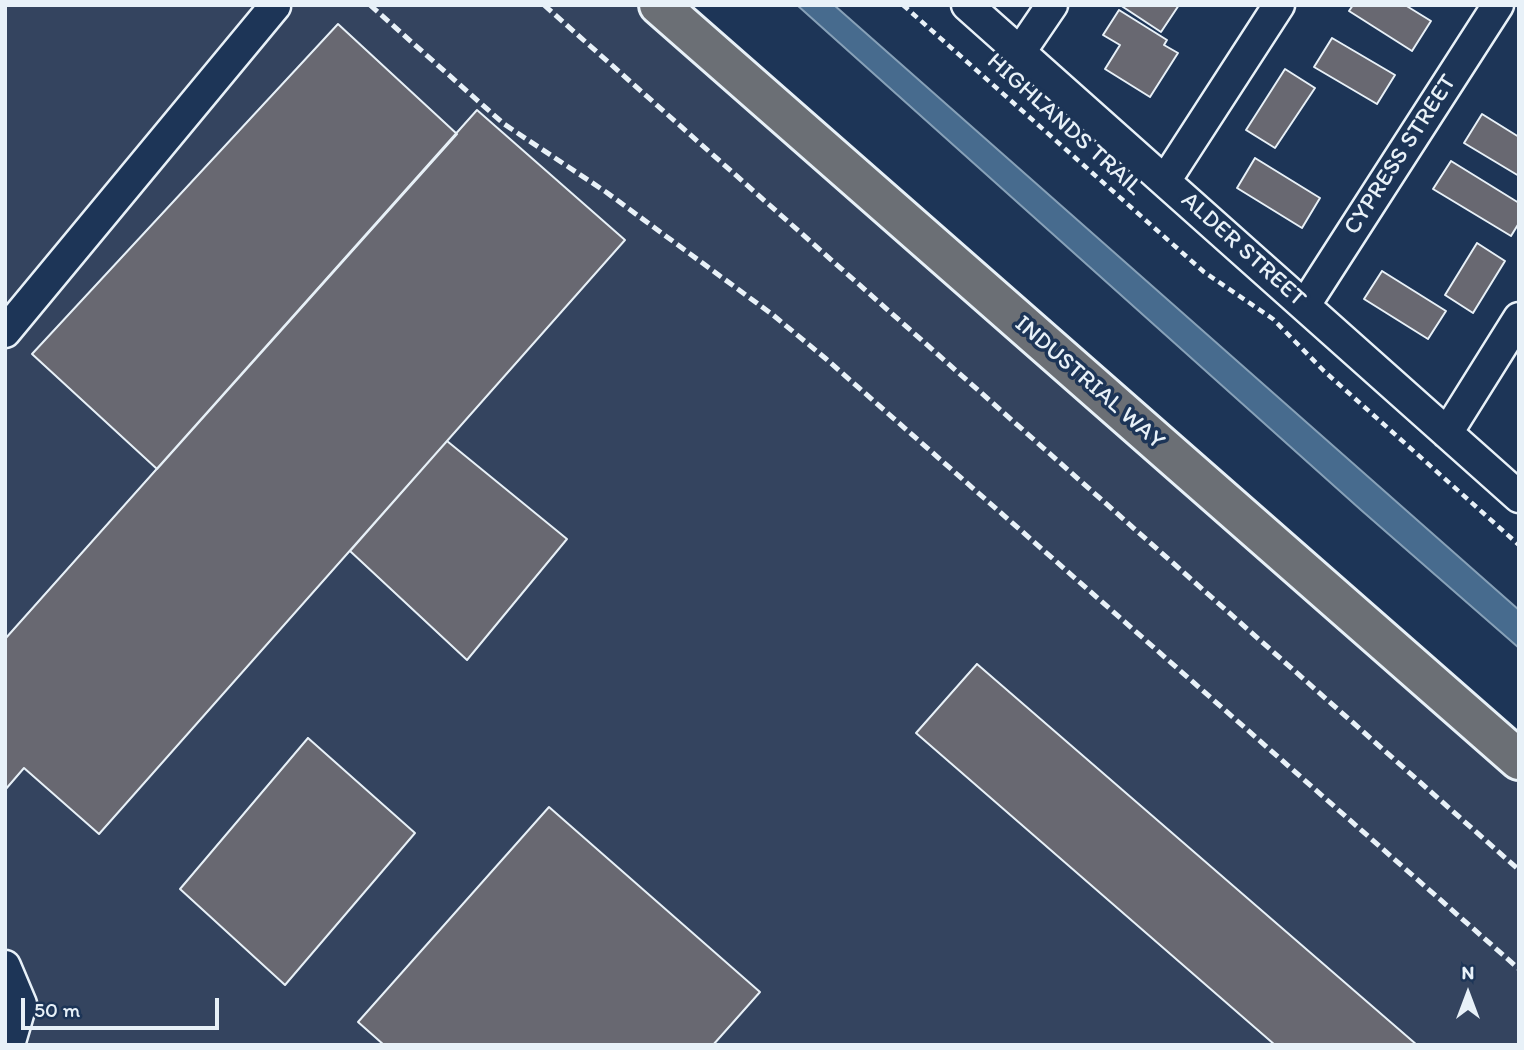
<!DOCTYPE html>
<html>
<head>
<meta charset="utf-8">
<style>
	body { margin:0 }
	#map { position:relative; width:1524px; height:1050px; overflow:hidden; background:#1d3557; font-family:Itim,sans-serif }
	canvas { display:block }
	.frame { position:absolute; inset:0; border:7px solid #e8f1f8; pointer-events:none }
	.north { position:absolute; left:1433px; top:959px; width:70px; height:70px; -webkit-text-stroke:5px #1d3557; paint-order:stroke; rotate:0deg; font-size:19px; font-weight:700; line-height:28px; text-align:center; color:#e8f1f8 }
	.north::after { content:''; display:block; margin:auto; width:24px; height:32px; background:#e8f1f8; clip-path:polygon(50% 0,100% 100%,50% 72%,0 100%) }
	.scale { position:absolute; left:21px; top:998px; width:198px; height:32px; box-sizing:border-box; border:4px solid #e8f1f8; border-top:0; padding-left:9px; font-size:21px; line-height:24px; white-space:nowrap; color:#e8f1f8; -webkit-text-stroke:5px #1d3557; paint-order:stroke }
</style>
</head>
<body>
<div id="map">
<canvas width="1524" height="1050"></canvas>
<div class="frame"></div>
<div class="north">N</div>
<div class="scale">50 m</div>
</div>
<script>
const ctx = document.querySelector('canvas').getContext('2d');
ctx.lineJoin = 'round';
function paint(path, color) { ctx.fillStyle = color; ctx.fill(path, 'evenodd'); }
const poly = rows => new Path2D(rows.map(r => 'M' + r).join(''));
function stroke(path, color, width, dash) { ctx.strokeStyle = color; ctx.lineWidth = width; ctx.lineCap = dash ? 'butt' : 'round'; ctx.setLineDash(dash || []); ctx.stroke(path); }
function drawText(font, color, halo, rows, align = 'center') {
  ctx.font = font + ' Itim,sans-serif'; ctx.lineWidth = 7; ctx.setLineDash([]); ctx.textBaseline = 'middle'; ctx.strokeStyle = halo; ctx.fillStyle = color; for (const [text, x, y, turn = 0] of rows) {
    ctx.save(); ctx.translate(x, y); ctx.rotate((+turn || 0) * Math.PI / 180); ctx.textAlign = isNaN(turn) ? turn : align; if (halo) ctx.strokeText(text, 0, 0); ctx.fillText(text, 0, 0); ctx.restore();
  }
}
const built = poly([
	[5,5,655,5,1519,762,1519,1045,5,1045]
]);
const water = poly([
	[797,5,834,5,1519,610,1519,648,1361,510,797,5]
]);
const building = poly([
	[1120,5,1179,5,1161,32,1120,5],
	[1353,5,1405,5,1431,21,1412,51,1349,11,1353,5],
	[1119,10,1167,40,1164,45,1178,53,1150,97,1105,69,1120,45,1103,35,1119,10],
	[338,24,457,134,157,469,32,354,338,24],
	[1332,38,1395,75,1377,104,1314,67,1332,38],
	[1285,69,1315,88,1275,148,1246,130,1285,69],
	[477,110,625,240,99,834,24,768,5,790,5,639,477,110],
	[1482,114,1519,137,1519,176,1464,143,1482,114],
	[1255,158,1320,198,1302,228,1237,188,1255,158],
	[1451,161,1519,203,1519,223,1511,236,1433,189,1451,161],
	[1477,243,1505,261,1473,313,1445,295,1477,243],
	[1382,271,1446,311,1428,339,1364,299,1382,271],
	[447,441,567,539,467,660,350,551,447,441],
	[977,664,1417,1045,1275,1045,916,733,977,664],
	[308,738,415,833,285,985,180,889,308,738],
	[549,807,760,992,713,1045,384,1045,358,1022,549,807]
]);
const path = poly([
	[903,5,1204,272,1273,319,1324,371,1519,545]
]);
const minor = poly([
	[967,5,1519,497],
	[1020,52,1052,5],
	[1165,181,1279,5],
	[1305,305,1498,5],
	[5,332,275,6],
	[1447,433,1519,318],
	[5,966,21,1004,9,1045]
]);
const major = poly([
	[659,5,1519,760]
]);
const rail = poly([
	[370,5,504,124,606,192,773,315,825,358,1519,969],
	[544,5,1519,870]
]);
const streetNames = [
	["HIGHLANDS TRAIL",1064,125,42],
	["CYPRESS STREET",1401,155,-57],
	["ALDER STREET",1243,250,42],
	["INDUSTRIAL WAY",1089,383,41]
];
paint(built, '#34445f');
paint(water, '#476b8e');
stroke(water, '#87a1b8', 2);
paint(building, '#686871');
stroke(building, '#e8f1f8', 2);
stroke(minor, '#e8f1f8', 35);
stroke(major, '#e8f1f8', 44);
stroke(path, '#e8f1f8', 4.5, [7, 5]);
stroke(minor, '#1d3557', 30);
stroke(major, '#6b6f75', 38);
stroke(rail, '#e8f1f8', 5, [10, 5]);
drawText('24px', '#e8f1f8', '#1d3557', streetNames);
</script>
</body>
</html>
